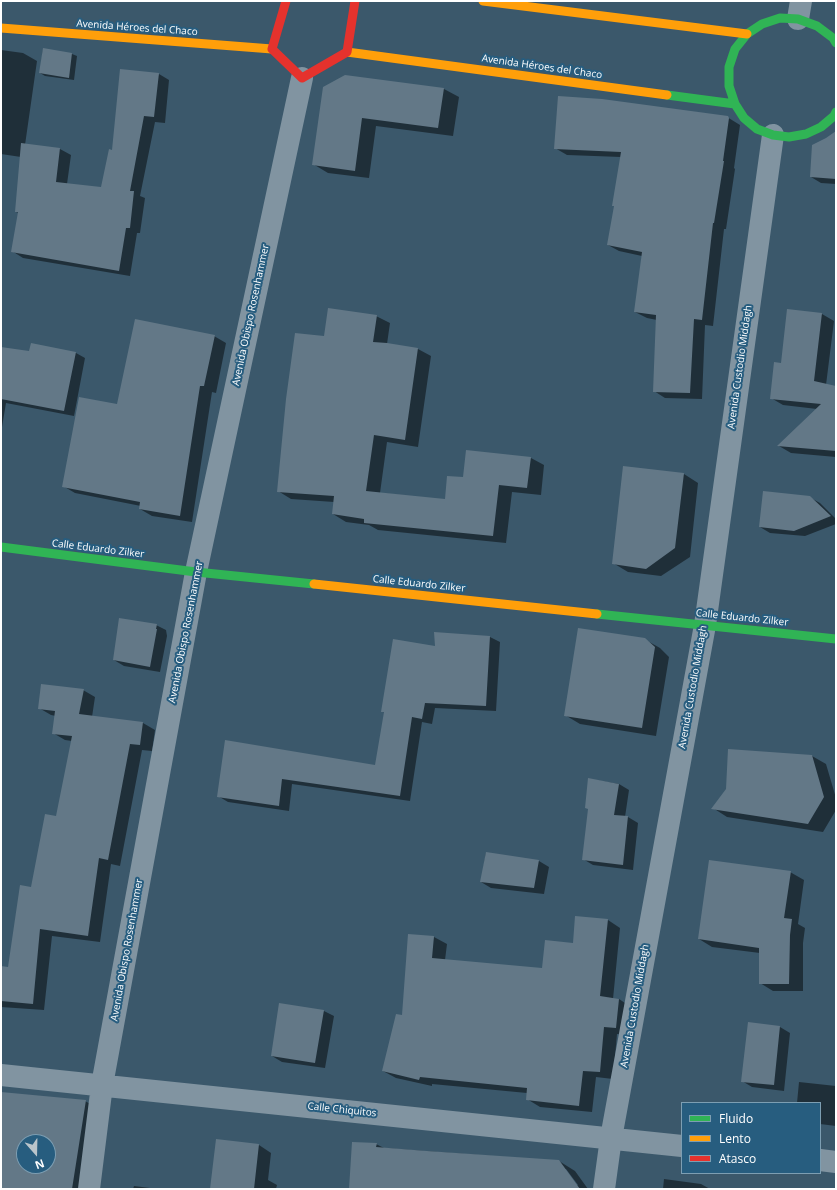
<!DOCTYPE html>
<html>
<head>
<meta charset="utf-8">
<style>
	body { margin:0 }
	#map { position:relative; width:837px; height:1190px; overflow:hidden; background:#3b586b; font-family:"Open Sans",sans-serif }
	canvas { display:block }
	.frame { position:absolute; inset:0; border:2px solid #fff; pointer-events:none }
	.legend { position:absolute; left:681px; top:1102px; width:140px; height:72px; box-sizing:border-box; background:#275d7f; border:1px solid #7d9eb2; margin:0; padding:5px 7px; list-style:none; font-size:12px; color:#fff }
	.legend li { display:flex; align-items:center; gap:8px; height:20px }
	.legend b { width:20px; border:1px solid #7d9eb2 }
	.north { position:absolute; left:16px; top:1134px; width:40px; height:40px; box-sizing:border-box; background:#275d7f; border:1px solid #7d9eb2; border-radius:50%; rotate:160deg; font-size:11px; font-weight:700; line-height:16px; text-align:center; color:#fff }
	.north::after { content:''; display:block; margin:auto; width:14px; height:18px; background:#bac5cb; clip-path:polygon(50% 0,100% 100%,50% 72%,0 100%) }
</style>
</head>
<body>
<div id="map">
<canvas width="837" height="1190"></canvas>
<div class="frame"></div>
<ul class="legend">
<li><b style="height:5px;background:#30b455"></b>Fluido</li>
<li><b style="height:5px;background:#ff9f0a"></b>Lento</li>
<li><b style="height:5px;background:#e5322d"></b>Atasco</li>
</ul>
<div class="north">N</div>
</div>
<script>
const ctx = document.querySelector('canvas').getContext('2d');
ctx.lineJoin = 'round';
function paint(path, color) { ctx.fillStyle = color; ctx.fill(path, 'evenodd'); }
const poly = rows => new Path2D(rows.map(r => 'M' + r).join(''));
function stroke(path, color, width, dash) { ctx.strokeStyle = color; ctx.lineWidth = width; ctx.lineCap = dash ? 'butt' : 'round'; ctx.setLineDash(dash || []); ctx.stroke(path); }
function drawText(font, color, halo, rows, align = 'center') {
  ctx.font = font + ' "Open Sans",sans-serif'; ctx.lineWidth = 4; ctx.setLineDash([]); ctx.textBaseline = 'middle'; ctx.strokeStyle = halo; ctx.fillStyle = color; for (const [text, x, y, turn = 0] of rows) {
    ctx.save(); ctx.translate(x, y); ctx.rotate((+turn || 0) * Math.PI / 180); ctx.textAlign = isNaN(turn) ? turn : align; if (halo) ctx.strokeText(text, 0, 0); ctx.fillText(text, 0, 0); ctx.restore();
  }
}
const shadow = poly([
	[1,50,23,53,37,61,25,145,60,149,71,155,67,184,102,188,113,151,159,74,169,80,165,123,155,122,140,196,145,198,140,233,137,233,130,276,23,258,12,251,19,213,16,212,21,157,1,154],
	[43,50,72,54,77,56,74,80,45,76,40,73],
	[346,76,444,89,459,97,453,136,376,126,369,178,328,173,313,164],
	[727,117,740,125,734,168,735,169,726,229,724,229,713,326,705,325,702,399,665,398,654,391,657,320,647,318,635,312,642,256,619,251,608,245,615,207,621,157,567,155,555,148],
	[836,134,836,184,821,183,811,177],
	[822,314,834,321,826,385,836,387,836,457,791,453,779,446,817,409,783,405,771,398,782,364],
	[376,316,390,323,387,344,418,349,431,356,418,447,387,442,380,493,446,500,531,458,544,465,541,495,512,492,506,543,378,530,369,525,346,522,333,514,334,502,291,499,278,491,325,337],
	[214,336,226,343,216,393,212,392,192,522,152,516,140,509,141,506,75,493,63,486,118,405],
	[1,348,30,352,76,353,85,358,74,416,6,403,1,433],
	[684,474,698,483,690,557,661,576,628,572,613,563],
	[809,497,820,503,836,519,836,524,805,536,770,533,760,527],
	[156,625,166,630,167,636,160,672,124,666,114,660],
	[490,637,500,642,496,711,435,708,432,724,422,722,410,801,292,784,289,811,228,802,218,796,226,741,376,766,385,713,382,711,436,647],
	[644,639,660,648,669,657,656,736,580,724,565,715],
	[83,690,95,697,92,717,143,723,155,730,152,751,142,750,120,866,111,864,100,942,52,936,44,1010,1,1007,1,967,8,968,32,888,57,817,72,741,65,740,53,733,56,716,51,715,39,708],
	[812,756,826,764,836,798,836,810,823,832,727,817,713,808],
	[589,779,619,784,629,790,625,817,628,817,638,823,633,870,593,865,583,859,589,809],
	[486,853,539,861,549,867,544,894,491,888,481,882],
	[790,872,804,880,798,924,805,928,803,943,803,991,773,991,760,983,760,953,712,947,699,939],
	[608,920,620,928,613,999,619,999,631,1007,628,1035,617,1034,613,1079,596,1077,592,1112,540,1107,527,1099,527,1093,432,1084,432,1086,396,1078,383,1071,403,1017,434,937,447,944,445,960,543,969,573,944],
	[324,1011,334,1016,325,1068,282,1062,272,1056],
	[749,1023,780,1027,790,1033,784,1091,752,1087,742,1081],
	[799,1082,836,1086,836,1126,820,1124,820,1103,797,1103],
	[1,1093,85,1101,103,1111,91,1189,1,1189],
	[24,1142,48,1142,48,1166,24,1166],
	[376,1144,384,1148,559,1161,575,1171,588,1189,350,1189],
	[564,1169,566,1169,578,1185,576,1186],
	[259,1145,271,1153,268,1180,277,1185,276,1189,211,1189],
	[664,1179,701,1184,710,1189,663,1189],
	[134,1186,158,1189,133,1189]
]);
const building = poly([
	[43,48,72,53,69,78,39,73],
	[120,69,159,73,154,117,144,116,130,191,134,191,130,228,126,228,119,271,11,252,18,212,15,212,21,143,60,148,56,182,101,187,109,149,112,150],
	[345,75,444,88,438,128,362,118,355,171,312,165,323,87],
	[558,96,602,99,728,116,729,118,723,161,724,161,714,223,713,223,702,320,694,319,690,393,653,392,656,315,634,312,642,252,607,245,614,206,612,206,621,152,554,149],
	[836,131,836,179,810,177,812,145,826,138],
	[328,308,377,315,373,342,387,343,418,348,405,440,374,435,366,491,445,499,447,476,463,477,466,450,531,457,527,488,499,485,493,536,364,523,364,519,332,514,334,496,277,492,286,399,295,333,324,336],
	[787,309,822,313,814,381,836,386,836,451,777,446,821,404,770,399,774,362,781,363],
	[135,319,215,335,204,386,200,386,180,516,139,509,140,502,62,487,79,397,117,404],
	[31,343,76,352,64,411,1,399,1,347,29,351],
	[623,466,684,473,675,548,646,569,612,564],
	[763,491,810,496,831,516,794,531,759,527],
	[119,618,157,624,156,629,157,629,150,667,113,660],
	[578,628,645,638,655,647,642,728,564,716],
	[434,632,490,636,486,706,425,703,422,719,412,717,400,796,282,779,279,806,217,797,225,740,375,765,384,712,381,712,393,639,435,646],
	[41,684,84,689,79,714,143,722,140,745,130,744,108,860,99,858,88,936,40,929,33,1004,1,1001,1,966,8,967,20,885,31,887,45,814,56,816,72,736,52,734,55,711,38,709],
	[728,749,812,755,824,797,808,824,711,809,726,789],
	[588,778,619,784,614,815,628,816,623,865,582,860,588,809,585,808],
	[486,852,539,860,534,888,480,882],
	[709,860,791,871,784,918,792,919,790,935,789,984,759,984,759,948,698,939],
	[575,916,608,919,600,996,619,999,616,1028,604,1027,600,1072,583,1071,579,1106,526,1100,527,1088,420,1077,419,1080,382,1071,396,1014,402,1015,408,934,434,936,432,958,542,968,545,940,573,943],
	[279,1003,324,1010,315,1063,271,1056],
	[748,1022,780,1026,774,1085,741,1082],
	[1,1092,86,1100,72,1189,1,1189],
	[24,1142,48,1142,48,1166,24,1166],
	[216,1139,259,1144,254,1189,210,1189],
	[352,1142,377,1143,376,1147,427,1151,559,1160,580,1189,349,1189]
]);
const street = poly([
	[798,19,801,1],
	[1,1075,682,1146],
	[820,1160,836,1162],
	[89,1189,102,1085,196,572,302,78],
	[604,1189,611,1138,705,625,773,135]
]);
const fast = poly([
	[836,43,833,38,817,26,798,19,780,18,762,24,747,34,735,49,729,67,729,86,735,104,744,118,757,129,773,135,789,137,806,134,821,127,834,116,836,112],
	[667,95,735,104],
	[1,547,196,572,314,584],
	[597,614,836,639]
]);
const slow = poly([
	[483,1,747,34],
	[1,28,272,49],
	[347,52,667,95],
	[314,584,597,614]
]);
const jam = poly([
	[286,1,272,49,302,78,347,52,355,1]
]);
const streetNames = [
	["Avenida Héroes del Chaco",137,28,4],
	["Avenida Héroes del Chaco",542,67,8],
	["Avenida Obispo Rosenhammer",251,315,-78],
	["Avenida Custodio Middagh",740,367,-82],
	["Calle Eduardo Zilker",98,549,7],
	["Calle Eduardo Zilker",419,584,6],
	["Calle Eduardo Zilker",742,618,6],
	["Avenida Obispo Rosenhammer",186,632,-79],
	["Avenida Custodio Middagh",693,687,-80],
	["Avenida Obispo Rosenhammer",127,950,-80],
	["Avenida Custodio Middagh",635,1006,-80],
	["Calle Chiquitos",342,1110,6]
];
paint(shadow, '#0007');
paint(building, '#637887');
stroke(street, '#8194a1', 22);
stroke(fast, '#30b455', 9);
stroke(slow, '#ff9f0a', 9);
stroke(jam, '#e5322d', 9);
drawText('10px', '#fff', '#275d7f', streetNames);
</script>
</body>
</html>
